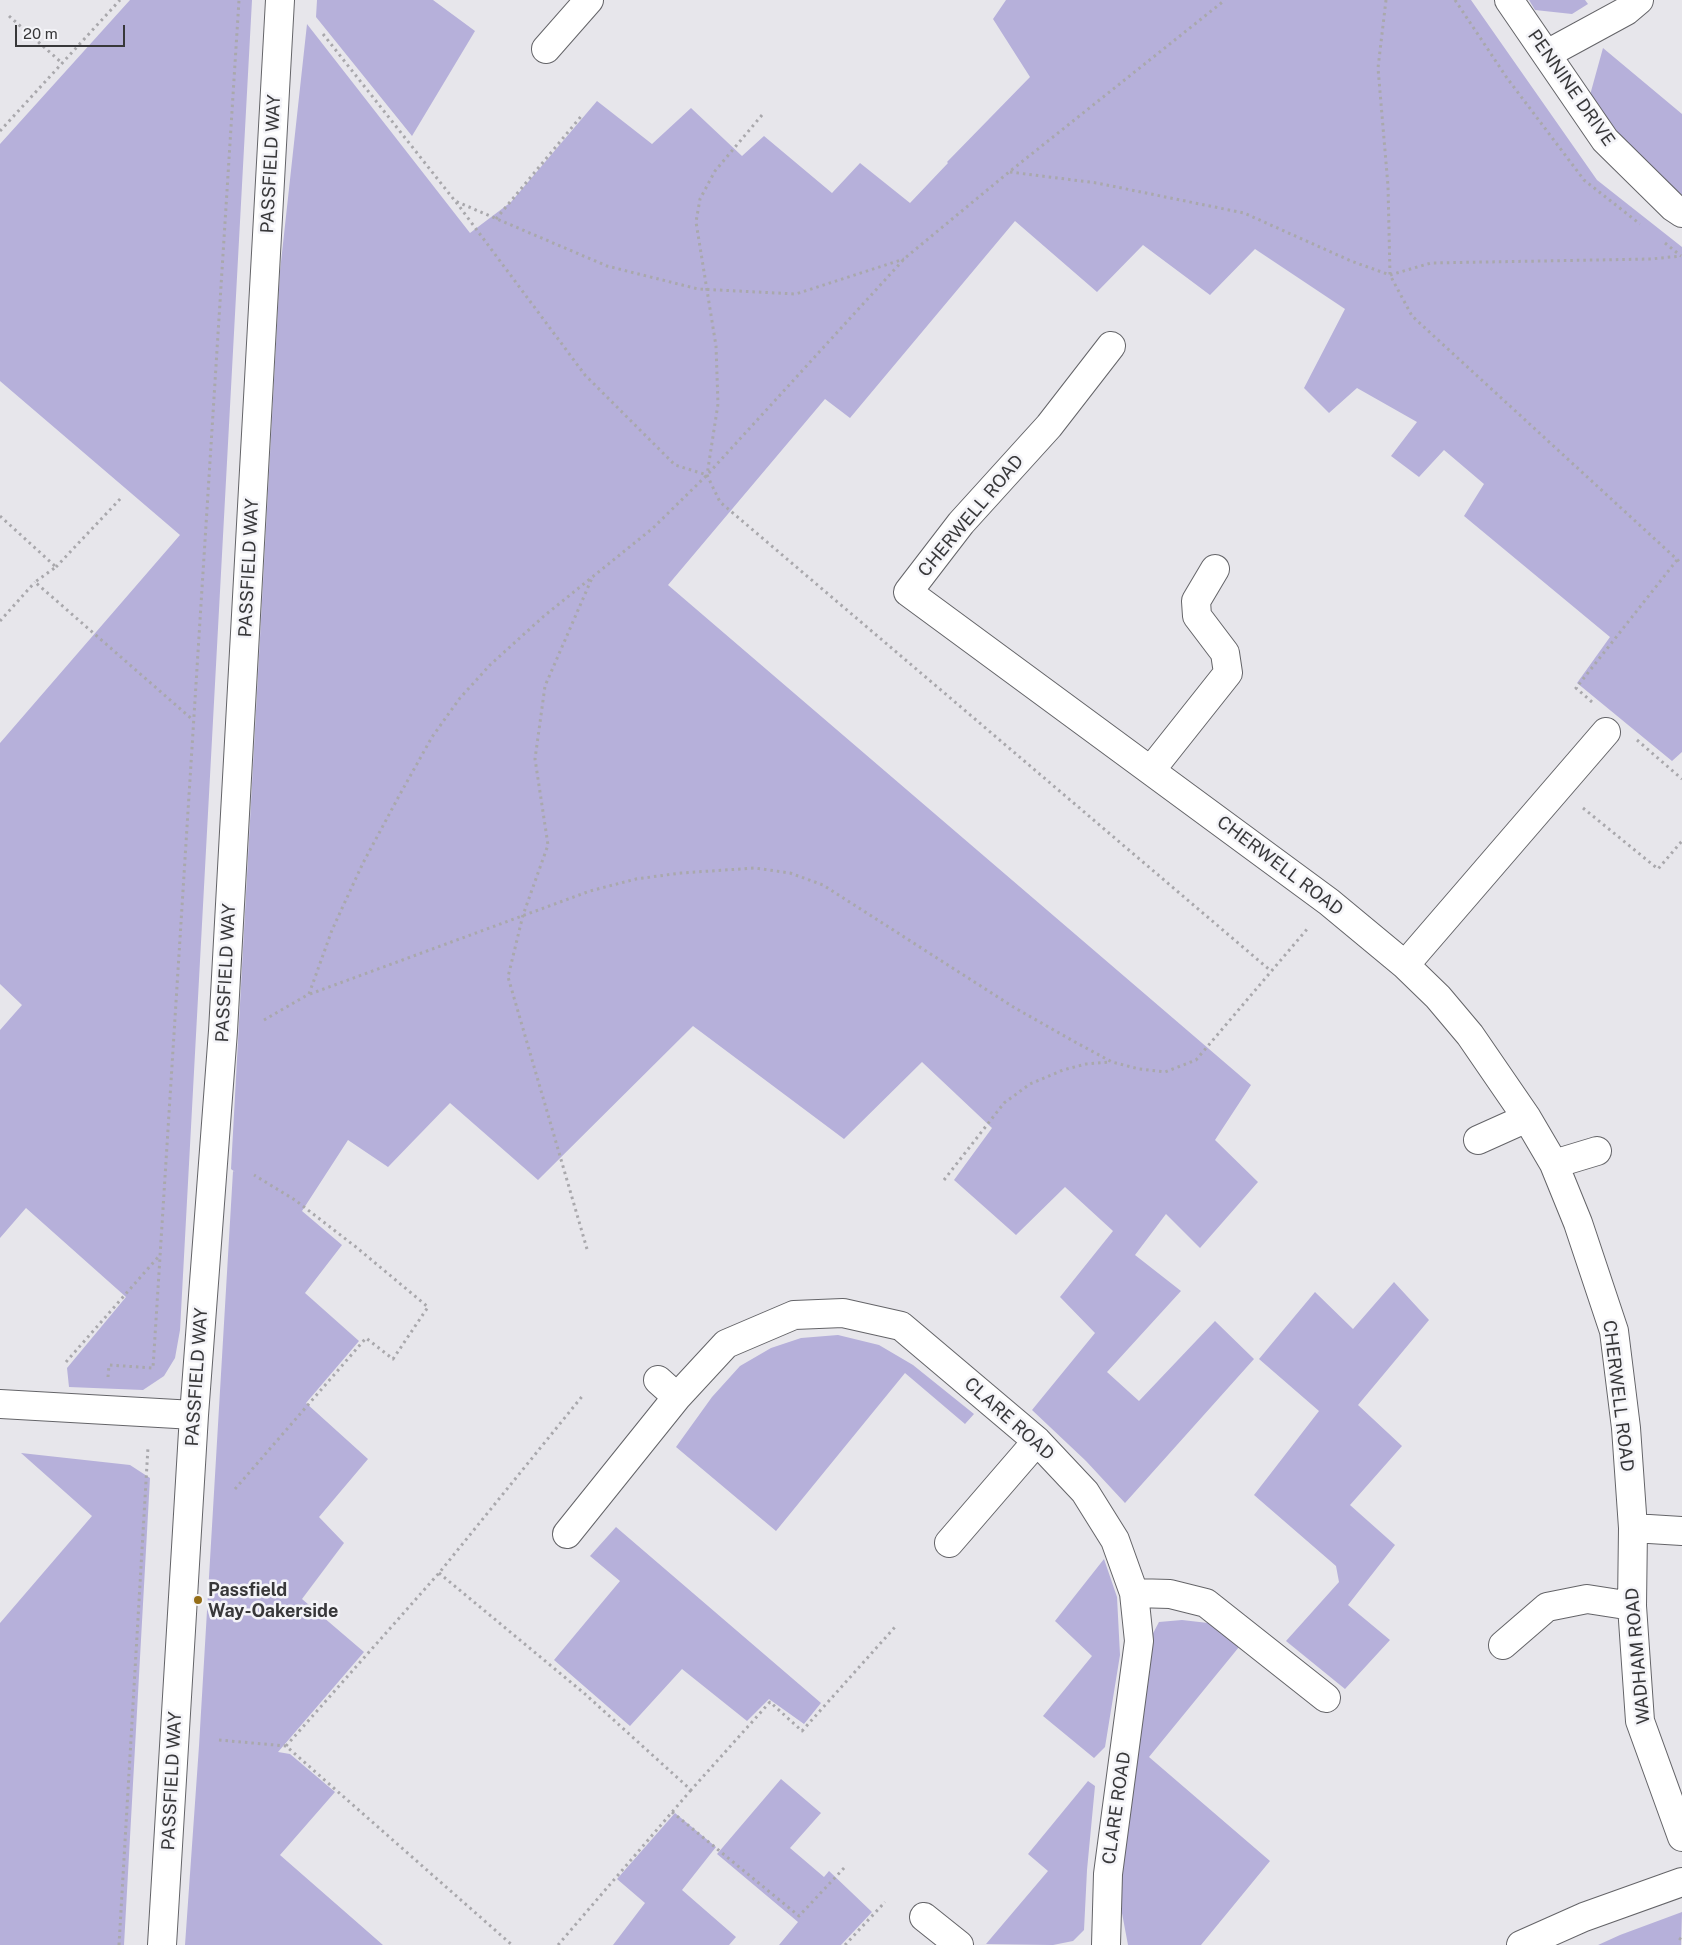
<!DOCTYPE html>
<html>
<head>
<meta charset="utf-8">
<style>
	body { margin:0 }
	#map { position:relative; width:1682px; height:1945px; overflow:hidden; background:#e7e6eb; font-family:"Public Sans",sans-serif }
	canvas { display:block }
	.scale { position:absolute; left:15px; top:25px; width:110px; height:22px; box-sizing:border-box; border:2px solid #38383a; border-top:0; padding-left:6px; font-size:15px; line-height:18px; white-space:nowrap; color:#38383a; -webkit-text-stroke:4px #f4f4f8; paint-order:stroke }
</style>
</head>
<body>
<div id="map">
<canvas width="1682" height="1945"></canvas>
<div class="scale">20 m</div>
</div>
<script>
const ctx = document.querySelector('canvas').getContext('2d');
ctx.lineJoin = 'round';
function paint(path, color) { ctx.fillStyle = color; ctx.fill(path, 'evenodd'); }
const poly = rows => new Path2D(rows.map(r => 'M' + r).join(''));
function stroke(path, color, width, dash) { ctx.strokeStyle = color; ctx.lineWidth = width; ctx.lineCap = dash ? 'butt' : 'round'; ctx.setLineDash(dash || []); ctx.stroke(path); }
function drawText(font, color, halo, rows, align = 'center') {
  ctx.font = font + ' "Public Sans",sans-serif'; ctx.lineWidth = 5; ctx.setLineDash([]); ctx.textBaseline = 'middle'; ctx.strokeStyle = halo; ctx.fillStyle = color; for (const [text, x, y, turn = 0] of rows) {
    ctx.save(); ctx.translate(x, y); ctx.rotate((+turn || 0) * Math.PI / 180); ctx.textAlign = isNaN(turn) ? turn : align; if (halo) ctx.strokeText(text, 0, 0); ctx.fillText(text, 0, 0); ctx.restore();
  }
}
const green = poly([
	[130,0,252,0,180,1330,175,1358,164,1376,143,1390,69,1387,67,1368,126,1297,26,1208,0,1238,0,1030,22,1005,0,984,0,743,180,535,0,381,0,144],
	[317,0,433,0,475,31,412,136,316,17],
	[1006,0,1471,0,1597,180,1682,247,1682,752,1672,761,1577,683,1610,637,1464,516,1484,484,1444,450,1419,477,1391,456,1417,422,1357,388,1329,413,1304,388,1345,309,1255,249,1210,295,1143,245,1097,292,1015,221,850,418,825,399,668,585,1251,1085,1215,1140,1258,1182,1200,1248,1166,1214,1135,1255,1181,1291,1107,1372,1139,1401,1215,1321,1254,1359,1125,1503,1086,1461,1032,1410,1095,1333,1060,1297,1113,1231,1065,1187,1016,1235,954,1180,992,1128,922,1062,844,1139,693,1026,538,1180,450,1103,388,1167,348,1140,302,1211,342,1245,305,1293,359,1341,306,1403,368,1459,319,1517,344,1543,302,1599,364,1652,278,1752,290,1754,335,1792,280,1855,383,1945,185,1945,199,1746,233,1171,235,1172,231,1169,280,271,307,24,470,233,511,202,597,101,652,144,691,108,742,156,764,136,832,193,860,163,910,203,948,163,947,162,1030,77,993,19],
	[1529,0,1585,0,1588,4,1572,14,1535,10],
	[1603,48,1682,114,1682,198,1613,134,1590,95],
	[1394,1282,1429,1320,1358,1405,1402,1446,1350,1505,1395,1545,1348,1605,1390,1640,1345,1689,1286,1641,1339,1582,1336,1566,1254,1495,1319,1411,1259,1359,1315,1292,1353,1329],
	[838,1335,879,1345,913,1365,974,1414,965,1424,905,1373,776,1531,676,1447,712,1397,740,1366,771,1348,801,1338],
	[21,1453,130,1465,150,1478,124,1945,0,1945,0,1623,92,1516],
	[616,1527,821,1703,804,1724,769,1699,747,1721,682,1669,630,1726,554,1660,620,1581,590,1556],
	[1104,1559,1117,1597,1120,1655,1105,1747,1094,1758,1043,1716,1092,1656,1055,1621],
	[1182,1620,1208,1623,1239,1647,1149,1757,1270,1861,1201,1945,1128,1945,1118,1892,1150,1639,1159,1622],
	[781,1779,821,1813,790,1848,824,1877,829,1871,872,1912,841,1945,779,1945,798,1922,717,1854],
	[1088,1781,1095,1786,1087,1870,1084,1930,1073,1941,1053,1945,986,1944,1048,1871,1028,1854],
	[675,1813,716,1847,682,1890,736,1937,729,1945,613,1945,645,1903,617,1879],
	[1682,1912,1681,1945,1598,1945,1620,1935]
]);
const path = poly([
	[1386,0,1378,68,1388,186,1390,275,1412,316,1682,564],
	[1455,0,1507,78,1584,180,1640,224],
	[9,16,62,63],
	[323,34,455,201,607,266,698,289,796,294,904,259],
	[762,115,715,171,700,199,696,222,716,346,718,404,707,475,720,502,1271,971],
	[0,131,120,0],
	[1010,172,1097,183,1244,213,1351,261,1390,275,1431,263,1651,259,1681,256],
	[456,202,585,375,675,465,707,475],
	[496,219,583,114],
	[1665,243,1681,256],
	[0,516,56,567,35,582,193,720],
	[56,567,121,498],
	[0,621,35,582],
	[1592,702,1576,688,1677,560],
	[1637,740,1682,779],
	[1583,808,1658,869,1682,841],
	[310,994,590,891,636,879,681,873,755,868,790,873,823,885,1015,1008,1075,1042,1112,1062,1139,1069,1165,1072,1196,1060,1308,928],
	[264,1020,309,994,332,930,363,863,399,796,432,737,460,698,490,665,544,616,653,528,707,475,905,258,1009,172,1225,0],
	[944,1180,1004,1103,1030,1084,1063,1070,1086,1064,1111,1062],
	[587,1249,508,977,523,915,548,845,535,759,545,686,592,578],
	[66,1362,159,1256],
	[108,1377,109,1365,153,1368,239,0],
	[235,1489,366,1338,393,1359,428,1307,356,1247,295,1200,254,1175],
	[439,1573,585,1694,691,1790,770,1702,802,1731,895,1627],
	[219,1740,286,1746,512,1945],
	[286,1746,439,1573,584,1394],
	[672,1812,799,1916,845,1867],
	[1679,1938,1682,1940],
	[119,1945,148,1447],
	[558,1945,691,1790],
	[845,1945,885,1902]
]);
const minor = poly([
	[1509,0,1605,140,1673,207,1682,213],
	[546,49,589,0],
	[1547,54,1626,11,1639,0],
	[1111,346,1049,426,961,523,908,592,1329,902,1405,965,1438,997,1470,1035,1527,1118,1554,1164,1578,1223,1614,1331,1626,1428,1633,1528,1632,1606,1640,1721,1682,1837],
	[1151,770,1228,673,1225,653,1197,616,1196,601,1215,569],
	[1405,965,1606,732],
	[1478,1140,1527,1118],
	[1554,1164,1597,1151],
	[658,1380,677,1397],
	[0,1404,194,1415],
	[1633,1528,1682,1531],
	[567,1534,677,1397,726,1344,794,1315,843,1313,901,1326,1037,1441,1085,1492,1115,1540,1134,1593,1139,1641,1108,1874,1106,1945],
	[949,1543,1037,1441],
	[1134,1593,1170,1594,1206,1603,1326,1698],
	[1503,1645,1547,1607,1587,1599,1632,1606],
	[924,1917,959,1945],
	[162,1945,194,1415,223,1031,280,0],
	[1521,1945,1584,1917,1682,1882]
]);
const markers = [
	[198,1600,5,"#946d17"]
];
const streetNames = [
	["PENNINE DRIVE",1571,88,55],
	["PASSFIELD WAY",271,164,-87],
	["CHERWELL ROAD",971,516,-50],
	["PASSFIELD WAY",249,568,-87],
	["CHERWELL ROAD",1280,866,37],
	["PASSFIELD WAY",226,973,-87],
	["PASSFIELD WAY",197,1377,-86],
	["CHERWELL ROAD",1618,1396,83],
	["CLARE ROAD",1009,1419,42],
	["WADHAM ROAD",1638,1656,-95],
	["PASSFIELD WAY",172,1781,-87],
	["CLARE ROAD",1117,1808,-82]
];
const poiNames = [
	["Passfield",208,1590],
	["Way-Oakerside",208,1611]
];
paint(green, '#b6b0da');
stroke(minor, '#646468', 30);
stroke(path, '#a9a8ac', 3, [2.5, 4]);
stroke(minor, '#fff', 28);
for (const [x, y, r, color] of markers) { const dot = new Path2D(); dot.arc(x, y, r, 0, 2 * Math.PI); ctx.fillStyle = color; ctx.fill(dot); stroke(dot, '#f4f4f8', 2); }
drawText('18px', '#38383a', '#f4f4f8', streetNames);
drawText('bold 18px', '#38383a', '#f4f4f8', poiNames, 'left');
</script>
</body>
</html>
